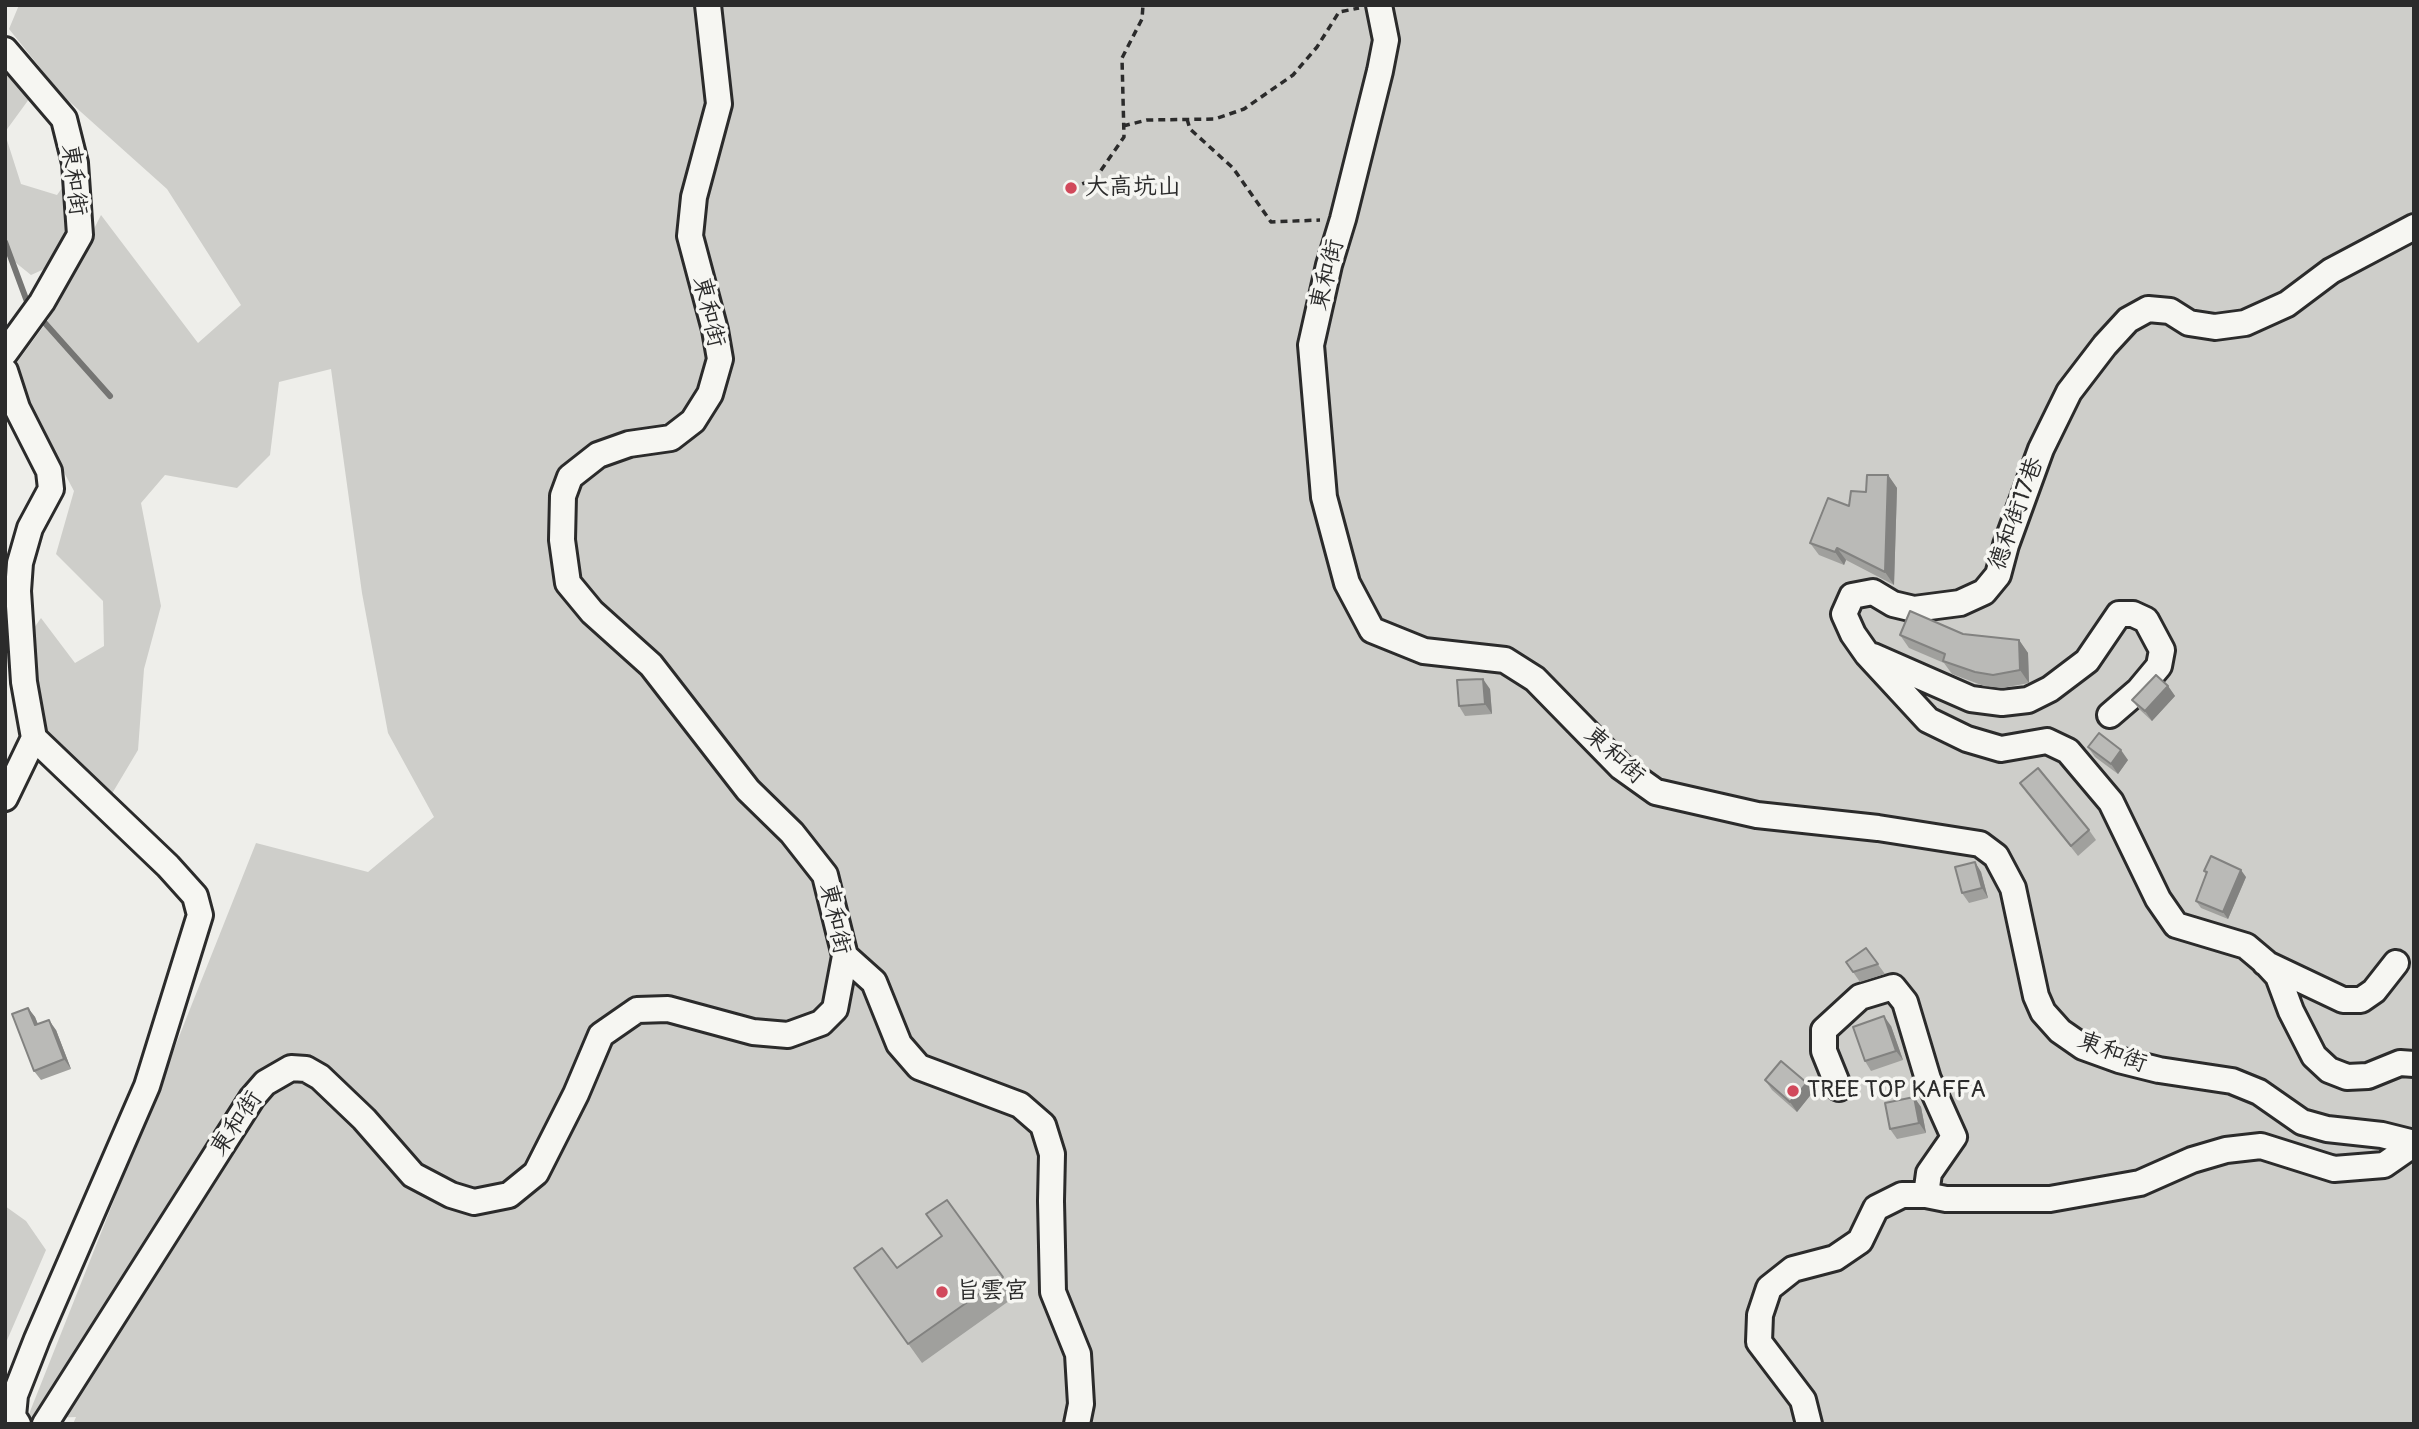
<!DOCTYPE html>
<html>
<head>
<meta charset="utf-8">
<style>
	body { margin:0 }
	#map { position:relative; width:2419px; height:1429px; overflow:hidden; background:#eeeeea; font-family:Pangolin,sans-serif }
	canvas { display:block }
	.frame { position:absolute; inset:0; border:7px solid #2b2b2b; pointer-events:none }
</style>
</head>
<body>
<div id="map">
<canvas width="2419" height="1429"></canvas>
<div class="frame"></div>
</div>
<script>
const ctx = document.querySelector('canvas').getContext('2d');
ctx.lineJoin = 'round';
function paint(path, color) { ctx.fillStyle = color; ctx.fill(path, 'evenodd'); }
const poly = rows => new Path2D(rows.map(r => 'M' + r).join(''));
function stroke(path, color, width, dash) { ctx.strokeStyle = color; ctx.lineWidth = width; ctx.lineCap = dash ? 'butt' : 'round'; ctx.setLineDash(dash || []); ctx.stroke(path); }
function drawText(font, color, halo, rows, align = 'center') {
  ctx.font = font + ' Pangolin,"LXGW WenKai TC",sans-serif'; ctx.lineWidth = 7; ctx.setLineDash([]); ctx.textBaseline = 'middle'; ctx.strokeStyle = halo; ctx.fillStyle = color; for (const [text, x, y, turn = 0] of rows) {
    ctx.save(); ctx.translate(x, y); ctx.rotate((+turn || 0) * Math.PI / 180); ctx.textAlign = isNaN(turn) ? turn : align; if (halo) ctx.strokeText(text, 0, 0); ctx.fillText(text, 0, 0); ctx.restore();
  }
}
const green = poly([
	[19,5,2414,5,2414,1424,73,1424,76,1417,27,1419,256,843,368,872,434,817,388,733,362,593,331,369,279,382,270,455,237,488,165,475,141,503,161,606,144,669,138,750,107,802,51,741,39,723,29,635,41,618,75,663,104,646,103,601,56,554,74,491,10,372,48,320,101,215,198,343,241,305,167,189,62,95,9,29],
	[5,70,32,95,5,132],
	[5,134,21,184,57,195,67,181,85,198,62,261,31,275,5,254],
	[5,1206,26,1221,46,1250,5,1345]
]);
const stream = poly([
	[5,242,29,307],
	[44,322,110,396]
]);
const path = poly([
	[1187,119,1190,129,1233,168,1271,222,1320,220],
	[1123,126,1147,120,1215,119,1244,109,1293,75,1317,47,1339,12,1359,8],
	[1071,188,1095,179,1124,137,1122,58,1142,19,1143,5]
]);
const minor = poly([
	[1379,5,1386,40,1380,71,1343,219,1329,265,1311,345,1324,497,1347,583,1372,630,1424,651,1505,660,1535,679,1621,767,1656,792,1757,815,1878,828,1980,844,1996,856,2013,888,2036,996,2043,1012,2060,1031,2083,1047,2119,1060,2159,1070,2232,1081,2259,1092,2302,1122,2327,1129,2382,1135,2414,1143],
	[5,50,64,119,75,163,80,235,42,302,5,353],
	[2414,227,2331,271,2287,304,2245,323,2215,327,2189,323,2170,311,2148,309,2128,320,2105,345,2069,392,2041,449,2006,545,1998,575,1984,592,1960,603,1914,609,1893,604,1873,592,1852,596,1844,614,1853,634,1867,654,1928,720,1967,739,2001,749,2047,741,2068,751,2111,802,2158,899,2176,925,2246,946,2265,962,2278,976,2291,1011,2314,1056,2329,1070,2347,1077,2368,1076,2400,1063,2414,1064],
	[5,371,17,408,49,471,51,489,30,528,20,563,18,591,24,682,34,738,168,866,195,896,200,915,147,1086,37,1339,15,1395,13,1416,18,1424],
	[1873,656,1971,699,2002,703,2028,700,2050,689,2087,661,2119,614,2133,614,2146,620,2162,650,2159,666,2139,690,2110,715],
	[5,798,34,738],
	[845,956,874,982,899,1044,919,1067,1020,1105,1043,1125,1052,1154,1051,1201,1053,1292,1078,1354,1081,1404,1077,1424],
	[2265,963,2343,1000,2361,1000,2374,991,2396,963],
	[1839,1088,1824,1051,1824,1030,1860,997,1893,987,1905,1002,1928,1079,1954,1137,1929,1173,1926,1195],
	[45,1424,252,1098,265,1083,291,1068,306,1069,320,1077,364,1119,413,1175,451,1195,474,1202,509,1195,536,1173,576,1094,601,1035,637,1010,668,1009,753,1032,788,1035,821,1023,835,1009,845,956,825,875,792,833,748,790,651,665,592,612,568,583,562,540,563,496,570,477,598,455,629,444,671,438,693,421,710,394,720,359,715,330,690,236,694,197,719,104,708,5],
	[1809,1424,1803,1400,1759,1342,1760,1315,1769,1288,1793,1269,1835,1258,1860,1241,1876,1208,1902,1195,1926,1195,1946,1199,2050,1199,2140,1183,2192,1160,2226,1150,2261,1146,2334,1169,2384,1165,2414,1144]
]);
const wall = poly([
	[1888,475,1897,488,1894,585,1846,560,1844,565,1819,555,1810,543,1849,506],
	[1963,634,2019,640,2028,653,2029,683,2002,688,1984,686,1952,674,1944,663,1909,648,1900,635],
	[2168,686,2175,696,2152,721,2139,709,2132,700],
	[1490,689,1492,714,1465,716,1459,706],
	[2088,747,2128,760,2118,774,2095,757],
	[2020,783,2089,830,2096,840,2078,856],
	[1975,862,1981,872,1988,898,1969,903,1962,893],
	[2204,871,2246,877,2228,919,2201,908,2196,901,2206,874],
	[1866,948,1885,974,1860,982,1846,962],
	[28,1008,35,1017,38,1024,56,1030,71,1069,41,1080,34,1071],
	[1891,1026,1903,1060,1871,1071,1865,1061],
	[1765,1080,1813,1092,1797,1112,1772,1090],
	[1914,1097,1921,1107,1926,1133,1897,1139,1890,1129],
	[947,1200,1016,1296,922,1363,854,1268,897,1268,942,1236]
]);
const shadedWall = poly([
	[1888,475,1897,488,1894,585,1885,572],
	[1837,548,1846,560,1844,565,1835,552],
	[2019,640,2028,653,2029,683,2020,670],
	[1483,679,1490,689,1492,714,1485,704],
	[2168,686,2175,696,2152,721,2145,711],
	[2121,750,2128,760,2118,774,2111,764],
	[1975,862,1981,872,1988,898,1982,888],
	[2241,870,2246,877,2228,919,2223,912],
	[28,1008,35,1017,42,1035,35,1025],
	[1884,1016,1891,1026,1903,1060,1896,1051],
	[49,1020,56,1030,71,1069,64,1059],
	[1807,1083,1813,1092,1797,1112,1790,1102],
	[1914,1097,1921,1107,1926,1133,1919,1123]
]);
const building = poly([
	[1867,475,1888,475,1885,572,1837,548,1835,552,1810,543,1828,498,1849,506,1851,491,1866,492,1867,475],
	[1910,611,1963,634,2019,640,2020,670,1993,675,1975,672,1943,661,1945,654,1900,635,1910,611],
	[2156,675,2168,686,2145,711,2132,700,2156,675],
	[1483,679,1485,704,1459,706,1457,680,1483,679],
	[2099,733,2121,750,2111,764,2088,747,2099,733],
	[2038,768,2089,830,2071,846,2020,783,2038,768],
	[2211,856,2241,870,2223,912,2196,901,2207,872,2204,871,2211,856],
	[1975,862,1982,888,1962,893,1955,867,1975,862],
	[1866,948,1878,964,1853,972,1846,962,1866,948],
	[28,1008,35,1025,49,1020,64,1059,34,1071,12,1014,28,1008],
	[1884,1016,1896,1051,1865,1061,1853,1027,1884,1016],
	[1781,1061,1807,1083,1790,1102,1765,1080,1781,1061],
	[1914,1097,1919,1123,1890,1129,1885,1103,1914,1097],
	[947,1200,1003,1277,908,1344,854,1268,882,1248,897,1268,942,1236,926,1214,947,1200]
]);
const markers = [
	[1071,188,7,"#d1495b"],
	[1793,1091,7,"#d1495b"],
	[942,1292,7,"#d1495b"]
];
const streetNames = [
	["東和街",73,180,83],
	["東和街",1328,275,-76],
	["東和街",708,312,77],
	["德和街17巷",2017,514,-70],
	["東和街",1614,756,42],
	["東和街",834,919,78],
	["東和街",2112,1053,21],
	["東和街",237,1124,-56]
];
const poiNames = [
	["大高坑山",1085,188],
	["TREE TOP KAFFA",1807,1091],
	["旨雲宮",956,1292]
];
paint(green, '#cececa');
stroke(stream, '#757573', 6);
stroke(minor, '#2b2b2b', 30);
stroke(path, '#2b2b2b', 3.5, [7, 5]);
stroke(minor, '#f6f6f2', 24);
paint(wall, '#a0a09d');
paint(shadedWall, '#828280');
paint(building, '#babab7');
stroke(building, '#828280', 2);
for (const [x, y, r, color] of markers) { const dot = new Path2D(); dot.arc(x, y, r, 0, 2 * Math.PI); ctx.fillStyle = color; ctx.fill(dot); stroke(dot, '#f6f6f2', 2.5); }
drawText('24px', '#2b2b2b', '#f6f6f2', streetNames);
drawText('24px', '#2b2b2b', '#f6f6f2', poiNames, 'left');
</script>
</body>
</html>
